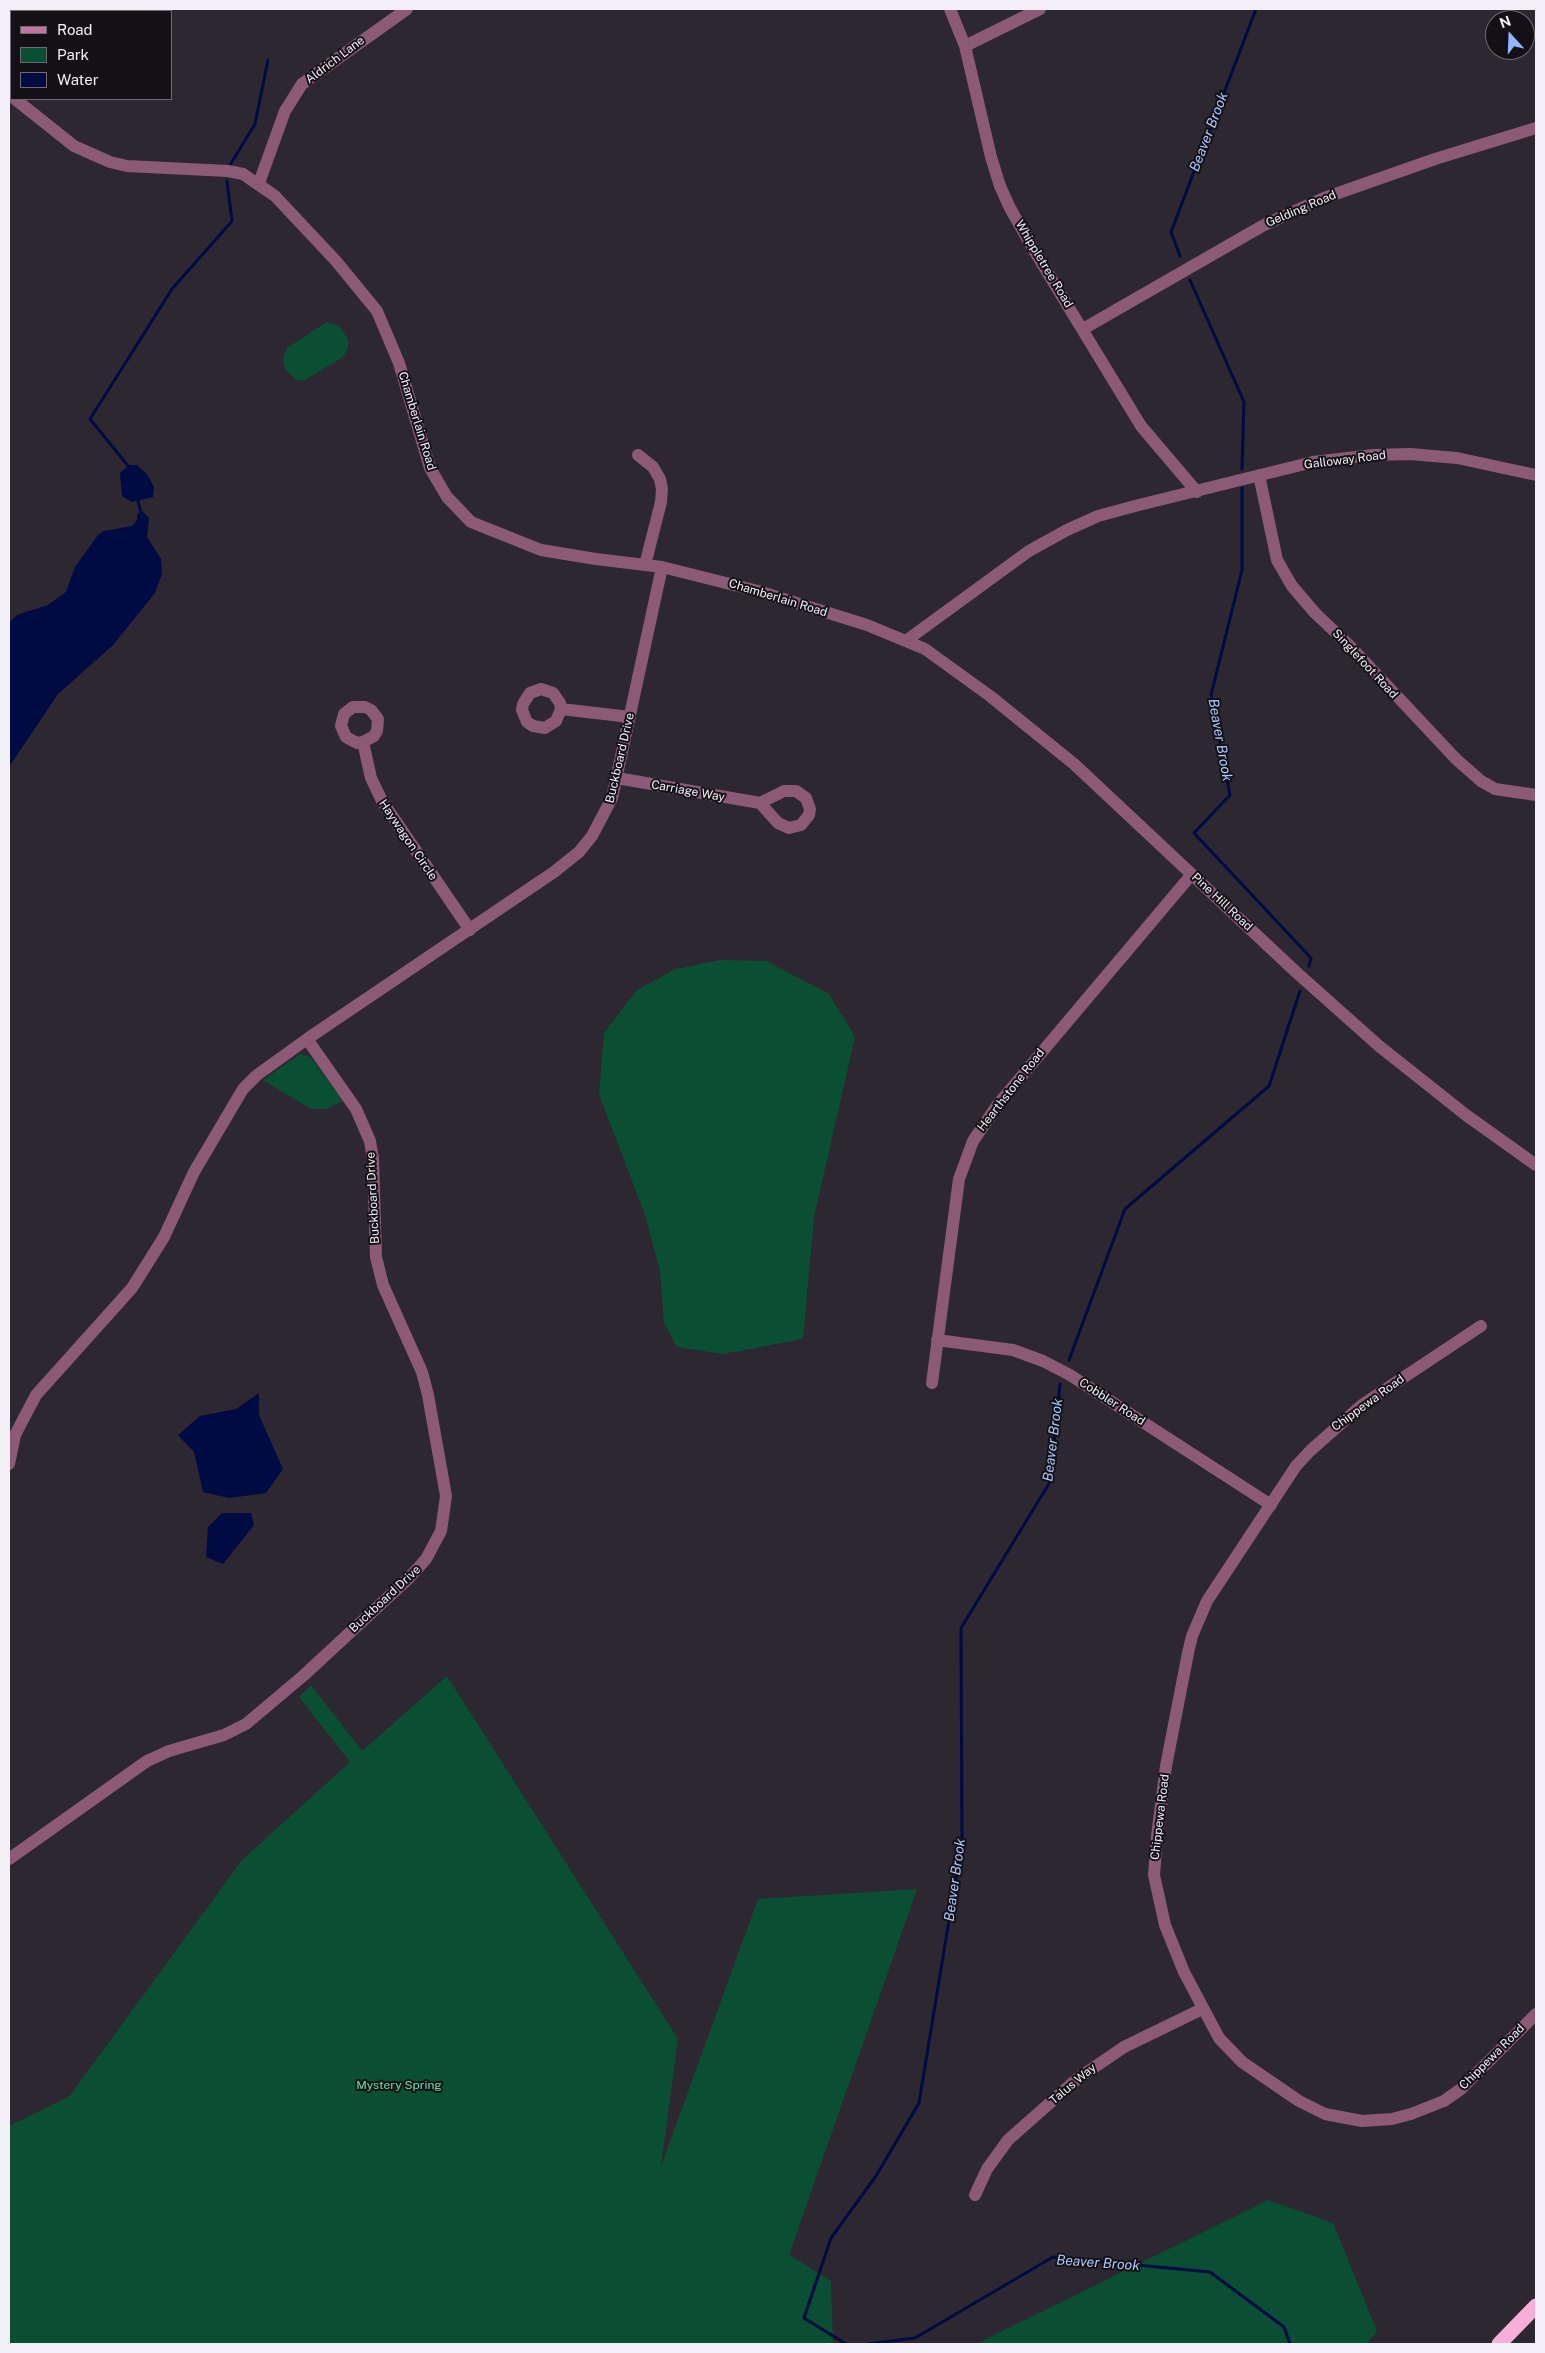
<!DOCTYPE html>
<html>
<head>
<meta charset="utf-8">
<style>
	body { margin:0 }
	#map { position:relative; width:1545px; height:2353px; overflow:hidden; background:#2d2731; font-family:"Public Sans",sans-serif }
	canvas { display:block }
	.frame { position:absolute; inset:0; border:10px solid #f3eff6; pointer-events:none }
	.legend { position:absolute; left:10px; top:10px; width:162px; height:90px; box-sizing:border-box; background:#141116; border:1px solid #6d6a70; margin:0; padding:6px 9px; list-style:none; font-size:15px; color:#f3eff6 }
	.legend li { display:flex; align-items:center; gap:10px; height:25px }
	.legend b { width:25px; border:1px solid #6d6a70 }
	.north { position:absolute; left:1485px; top:10px; width:50px; height:50px; box-sizing:border-box; background:#141116; border:1px solid #6d6a70; border-radius:50%; rotate:340deg; font-size:14px; font-weight:700; line-height:20px; text-align:center; color:#f3eff6 }
	.north::after { content:''; display:block; margin:auto; width:18px; height:22px; background:#95b6fd; clip-path:polygon(50% 0,100% 100%,50% 72%,0 100%) }
</style>
</head>
<body>
<div id="map">
<canvas width="1545" height="2353"></canvas>
<div class="frame"></div>
<ul class="legend">
<li><b style="height:6px;background:#c274a1"></b>Road</li>
<li><b style="height:14px;background:#0a4f33"></b>Park</li>
<li><b style="height:14px;background:#000a43"></b>Water</li>
</ul>
<div class="north">N</div>
</div>
<script>
const ctx = document.querySelector('canvas').getContext('2d');
ctx.lineJoin = 'round';
function paint(path, color) { ctx.fillStyle = color; ctx.fill(path, 'evenodd'); }
const poly = rows => new Path2D(rows.map(r => 'M' + r).join(''));
function stroke(path, color, width, dash) { ctx.strokeStyle = color; ctx.lineWidth = width; ctx.lineCap = dash ? 'butt' : 'round'; ctx.setLineDash(dash || []); ctx.stroke(path); }
function drawText(font, color, halo, rows, align = 'center') {
  ctx.font = font + ' "Public Sans",sans-serif'; ctx.lineWidth = 4; ctx.setLineDash([]); ctx.textBaseline = 'middle'; ctx.strokeStyle = halo; ctx.fillStyle = color; for (const [text, x, y, turn = 0] of rows) {
    ctx.save(); ctx.translate(x, y); ctx.rotate((+turn || 0) * Math.PI / 180); ctx.textAlign = isNaN(turn) ? turn : align; if (halo) ctx.strokeText(text, 0, 0); ctx.fillText(text, 0, 0); ctx.restore();
  }
}
const green = poly([
	[327,322,339,326,348,339,348,348,343,357,305,380,296,380,285,369,283,359,287,348],
	[720,960,766,961,829,994,855,1037,814,1217,803,1339,723,1354,677,1347,664,1323,660,1271,645,1215,599,1094,604,1033,637,990,676,969],
	[300,1054,311,1057,343,1101,326,1109,311,1109,263,1080],
	[447,1676,678,2039,661,2166,758,1899,917,1889,789,2255,831,2281,833,2344,9,2344,9,2126,69,2097,242,1860,350,1762,299,1697,311,1685,362,1751],
	[1268,2200,1333,2223,1377,2331,1367,2344,976,2344]
]);
const water = poly([
	[129,465,137,465,147,474,154,487,153,497,132,502,122,496,120,473],
	[143,512,149,518,147,537,161,559,162,574,155,593,113,645,58,694,9,767,9,623,17,615,48,605,66,592,75,567,98,535,104,531,132,526,137,520,137,514],
	[259,1393,259,1415,283,1469,266,1493,229,1498,203,1492,194,1452,178,1435,200,1416,236,1409],
	[222,1513,251,1513,254,1525,223,1564,206,1557,208,1527]
]);
const stream = poly([
	[230,165,255,124,268,60],
	[1180,256,1171,232,1256,9],
	[1190,280,1244,402,1242,469],
	[129,467,90,419,172,289,232,221,227,181],
	[1242,488,1242,570,1211,695,1230,795,1194,833,1311,958,1309,966],
	[137,498,141,512],
	[1069,1360,1125,1209,1269,1086,1300,991],
	[846,2344,804,2318,831,2238,876,2176,919,2103,962,1841,961,1628,1050,1482,1060,1384],
	[868,2344,915,2338,1053,2257,1210,2272,1284,2327,1290,2344]
]);
const street = poly([
	[950,9,965,46,991,157,1000,186,1010,208,1035,252,1141,426,1197,492],
	[965,46,1040,9],
	[15,99,74,146,110,162,127,166,228,171,243,174,275,196,336,261,377,311,399,363,430,468,447,497,471,522,541,550,596,559,662,567,758,591,867,625,925,649,990,696,1074,764,1296,972,1379,1046,1466,1115,1536,1165],
	[259,183,285,111,302,84,407,9],
	[1083,329,1264,225,1324,198,1435,159,1536,128],
	[638,455,653,467,660,479,662,489,661,502,645,565],
	[1259,475,1277,560,1292,586,1315,613,1349,645,1456,759,1481,781,1495,789,1536,795],
	[907,640,1029,551,1067,530,1098,516,1135,506,1313,462,1373,455,1410,454,1457,458,1536,475],
	[561,709,556,721,545,728,533,726,527,722,522,710,523,704,530,693,541,689,553,693,560,703,561,709,630,717],
	[363,742,357,743,346,737,341,726,344,714,353,707,365,707,371,710,378,719,377,731,374,736,363,742,371,778,382,801,470,930],
	[617,778,760,803,784,791,796,791,806,798,810,809,809,815,801,825,789,828,778,823,760,803],
	[1481,1326,1362,1405,1311,1450,1296,1466,1207,1601,1192,1636,1188,1653,1166,1766,1157,1836,1154,1875,1165,1925,1184,1972,1219,2038,1242,2062,1299,2101,1325,2114,1362,2121,1392,2119,1411,2114,1444,2101,1461,2089,1536,2014],
	[937,1340,1013,1350,1043,1361,1070,1375,1271,1505],
	[932,1383,959,1179,973,1141,999,1103,1192,874],
	[9,1464,15,1435,36,1395,132,1288,164,1237,194,1172,243,1089,257,1075,307,1039,554,872,579,852,592,836,612,798,662,567],
	[9,1859,147,1761,169,1751,224,1735,246,1724,303,1676,409,1578,426,1559,441,1531,446,1496,428,1395,422,1372,383,1285,376,1257,373,1159,370,1141,356,1109,307,1039],
	[975,2195,987,2169,1008,2140,1077,2079,1124,2047,1202,2009]
]);
const secondary = poly([
	[43,11,44,9],
	[9,60,11,58]
]);
const highway = poly([
	[1499,2344,1536,2306]
]);
const streetNames = [
	["Aldrich Lane",335,60,-37],
	["Gelding Road",1301,209,-23],
	["Whippletree Road",1044,264,59],
	["Chamberlain Road",417,421,73],
	["Galloway Road",1345,460,-7],
	["Chamberlain Road",778,598,17],
	["Singlefoot Road",1365,664,47],
	["Buckboard Drive",620,758,-77],
	["Carriage Way",688,791,10],
	["Haywagon Circle",408,840,56],
	["Pine Hill Road",1222,902,43],
	["Hearthstone Road",1011,1090,-52],
	["Buckboard Drive",373,1198,-93],
	["Cobbler Road",1112,1402,33],
	["Chippewa Road",1368,1403,-36],
	["Buckboard Drive",385,1599,-43],
	["Chippewa Road",1160,1817,-83],
	["Chippewa Road",1492,2057,-45],
	["Talus Way",1073,2084,-40]
];
const parkNames = [
	["Mystery Spring",399,2085]
];
const waterNames = [
	["Beaver Brook",1209,132,-69],
	["Beaver Brook",1220,740,80],
	["Beaver Brook",1053,1440,-83],
	["Beaver Brook",955,1880,-82],
	["Beaver Brook",1098,2263,4]
];
paint(green, '#0a4f33');
paint(water, '#000a43');
stroke(stream, '#000a43', 3);
stroke(street, '#8c5a76', 12);
stroke(secondary, '#c274a1', 12);
stroke(highway, '#f8aed7', 15);
drawText('12px', '#f3eff6', '#141116', streetNames);
drawText('12px', '#6ae1a8', '#141116', parkNames);
drawText('italic 14px', '#adc8fe', '#141116', waterNames);
</script>
</body>
</html>
